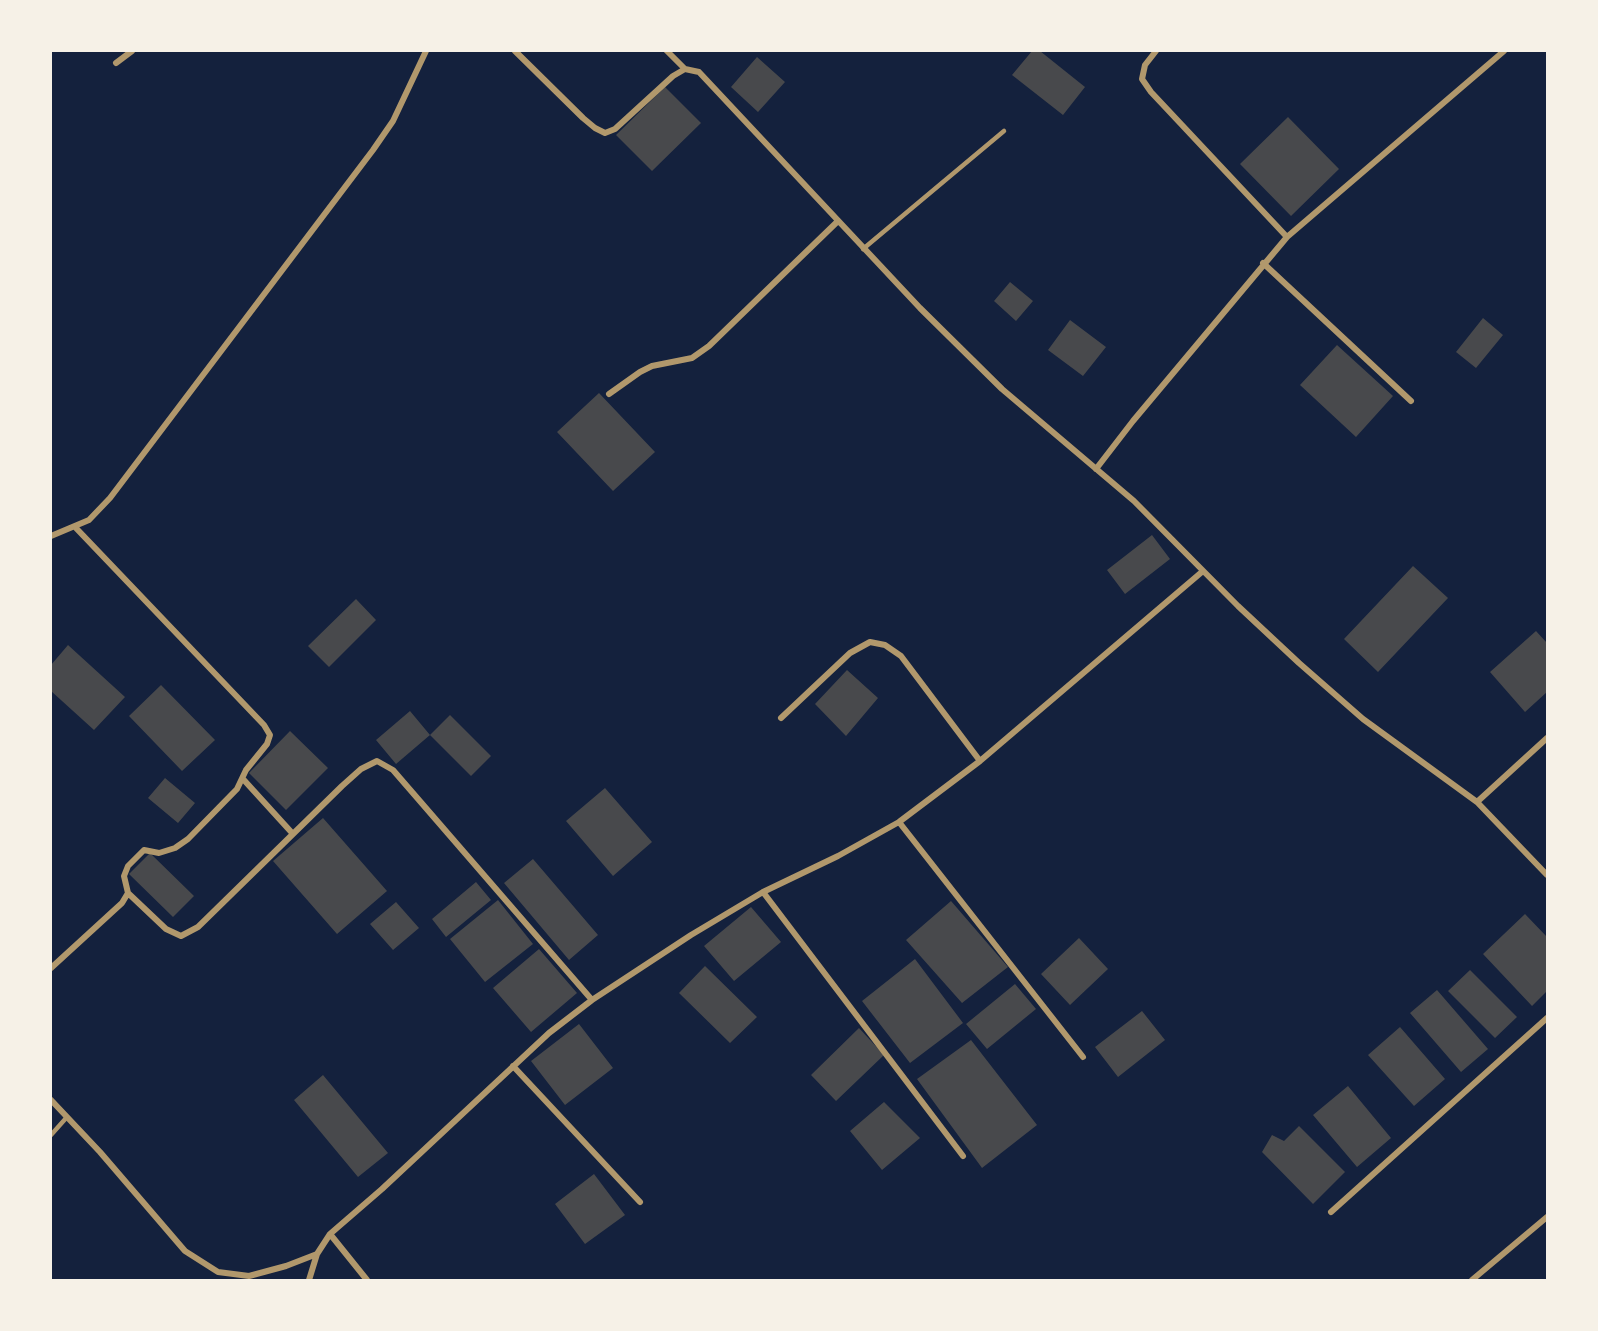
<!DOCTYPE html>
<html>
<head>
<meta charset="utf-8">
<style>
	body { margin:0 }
	#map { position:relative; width:1598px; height:1331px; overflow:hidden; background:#14213d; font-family:"Source Sans 3",sans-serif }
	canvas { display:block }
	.frame { position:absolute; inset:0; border:52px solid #f6f1e7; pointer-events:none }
</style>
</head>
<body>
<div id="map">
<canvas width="1598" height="1331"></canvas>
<div class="frame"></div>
</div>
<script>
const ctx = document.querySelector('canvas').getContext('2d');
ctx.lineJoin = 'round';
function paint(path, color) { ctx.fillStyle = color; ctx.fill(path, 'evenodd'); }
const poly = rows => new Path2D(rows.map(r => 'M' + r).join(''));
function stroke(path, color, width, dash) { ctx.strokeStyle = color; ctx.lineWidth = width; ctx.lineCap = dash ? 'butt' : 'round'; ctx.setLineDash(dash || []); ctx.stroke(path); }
const building = poly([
	[1032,51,1040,51,1085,87,1063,115,1012,75],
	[757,57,785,82,758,112,731,87],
	[665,87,701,123,652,171,616,135],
	[1288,117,1339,169,1291,216,1240,164],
	[1010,282,1033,301,1016,321,994,301],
	[1483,318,1503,335,1476,368,1456,352],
	[1070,320,1106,347,1083,376,1048,350],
	[1337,345,1393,396,1356,437,1300,385],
	[599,393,655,452,613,491,557,432],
	[1152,535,1170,559,1125,594,1107,570],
	[1413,566,1448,598,1378,672,1344,639],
	[356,599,376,620,329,667,308,646],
	[1536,631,1547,643,1547,692,1525,712,1490,672],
	[68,645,125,697,94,730,51,691,51,665],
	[847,670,878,698,846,736,815,704],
	[161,685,215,740,182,771,129,716],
	[410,711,430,735,396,764,376,740],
	[450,715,491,756,471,776,430,735],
	[290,731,328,768,286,810,249,773],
	[165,778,195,803,178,823,148,798],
	[605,788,652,842,613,876,566,821],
	[323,818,387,891,337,934,273,861],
	[150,853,194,896,173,917,129,874],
	[533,859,598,935,569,960,504,883],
	[476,882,491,900,446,937,432,919],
	[498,900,533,944,485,982,450,939],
	[951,901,1008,967,962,1003,906,940],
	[396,902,419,928,393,950,370,924],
	[751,907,781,942,734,981,704,946],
	[1525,914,1547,937,1547,991,1532,1006,1483,954],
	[1079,938,1108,969,1070,1005,1041,974],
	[539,949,577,993,531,1032,493,988],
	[915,959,963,1023,910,1063,862,1001],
	[705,966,757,1017,730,1043,679,993],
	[1470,970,1517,1017,1495,1038,1448,991],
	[1015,984,1036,1009,987,1049,966,1024],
	[1437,990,1488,1049,1461,1072,1410,1013],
	[1142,1011,1165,1040,1118,1077,1095,1047],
	[579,1024,613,1068,565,1105,531,1061],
	[1400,1027,1445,1079,1414,1106,1368,1055],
	[859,1028,884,1055,836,1101,811,1075],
	[971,1040,1037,1125,982,1168,917,1079],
	[323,1075,388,1153,358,1177,294,1100],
	[1348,1086,1391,1138,1357,1167,1313,1115],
	[884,1102,920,1138,882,1170,850,1131],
	[1299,1126,1345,1172,1313,1204,1262,1152,1272,1135,1284,1141],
	[594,1174,625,1215,585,1244,555,1204]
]);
const service = poly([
	[863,249,1004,131],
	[51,1135,67,1117]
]);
const minor = poly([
	[515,51,583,118,595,128,605,133,615,129,673,76,685,69,699,72,920,308,1002,389,1134,501,1238,606,1299,663,1363,719,1477,802,1547,875],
	[667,51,685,69],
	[1156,51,1145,65,1142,79,1151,92,1287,237],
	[116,63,132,51],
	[1263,263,1411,401],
	[609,394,640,372,652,366,692,358,709,346,837,222],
	[1096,469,1133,421,1287,237,1504,51],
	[51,536,89,520,110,498,373,150,393,121,426,51],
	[781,718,850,653,870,642,885,645,901,656,980,761],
	[243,779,293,834],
	[1477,802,1547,738],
	[899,822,1083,1057],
	[763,892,963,1156],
	[128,893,166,929,181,936,198,927,342,786,361,769,377,761,393,770,592,1000],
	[51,968,122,903,128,893,124,876,128,866,144,850,159,853,175,848,188,839,237,789,246,770,267,744,270,735,264,725,75,527],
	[513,1066,640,1202],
	[51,1100,100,1152,185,1251,218,1272,249,1276,286,1266,317,1254],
	[1331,1212,1547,1018],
	[330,1234,367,1280],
	[309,1280,317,1254,330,1234,382,1189,549,1033,592,1000,691,935,763,892,838,856,899,822,980,761,1203,571],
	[1472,1280,1547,1217]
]);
paint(building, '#48494c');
stroke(service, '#b1986c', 4.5);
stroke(minor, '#b1986c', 6);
</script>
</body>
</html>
